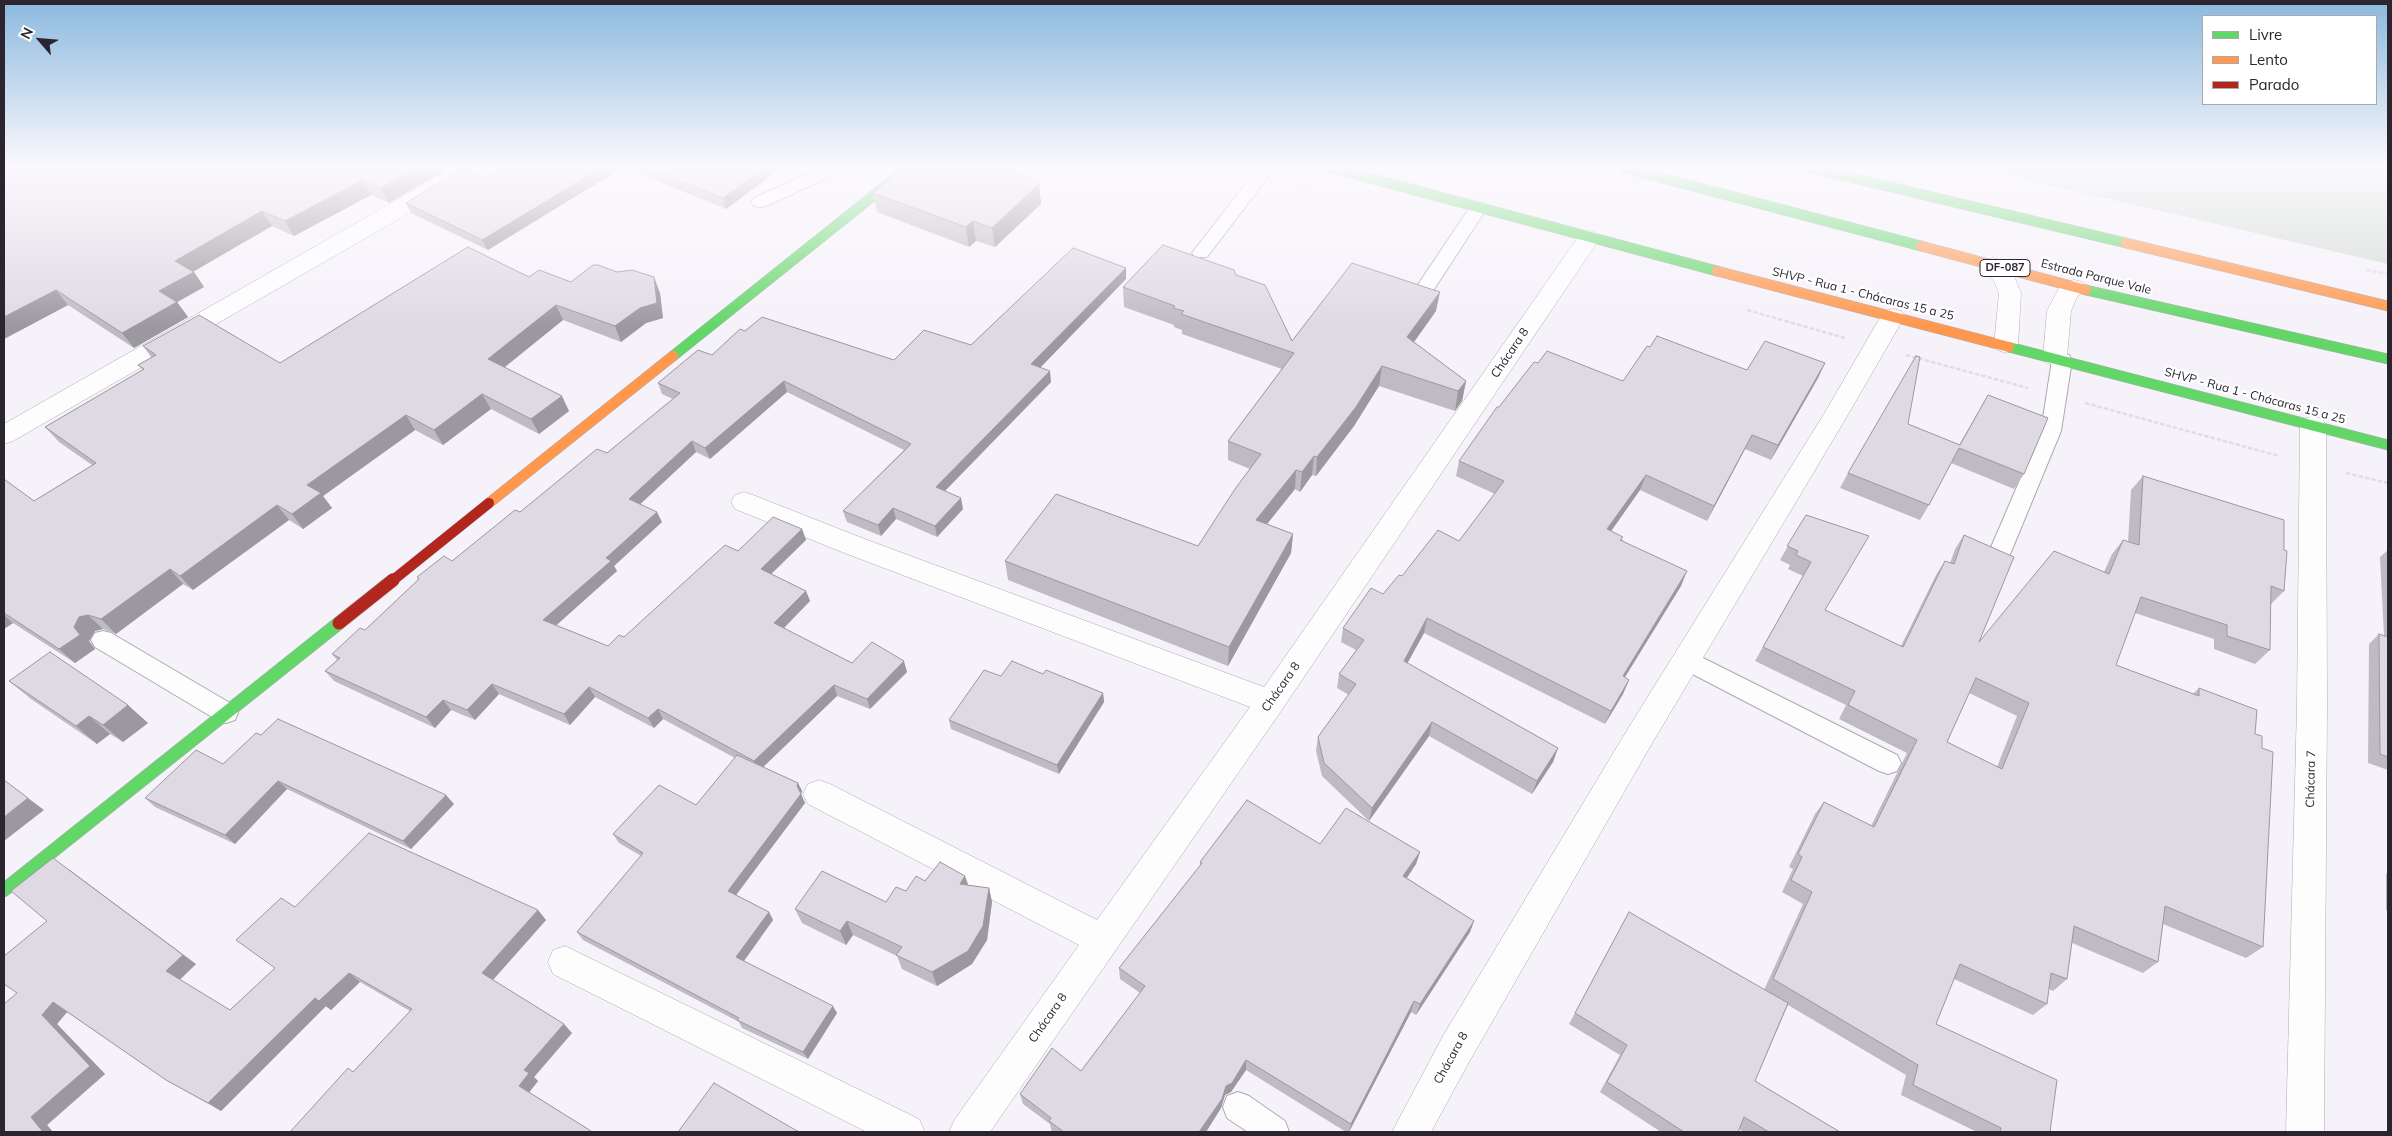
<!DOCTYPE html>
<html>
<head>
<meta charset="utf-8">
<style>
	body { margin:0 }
	#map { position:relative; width:2392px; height:1136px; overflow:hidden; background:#f6f2fa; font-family:Mulish,sans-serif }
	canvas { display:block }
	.frame { position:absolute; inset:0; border:5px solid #2a252f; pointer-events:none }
	.legend { position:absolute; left:2202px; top:15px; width:175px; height:90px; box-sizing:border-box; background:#fff; border:1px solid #aaa8ac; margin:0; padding:6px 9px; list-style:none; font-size:15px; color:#2a252f }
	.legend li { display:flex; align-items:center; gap:10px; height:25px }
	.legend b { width:25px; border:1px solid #aaa8ac }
	.north { position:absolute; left:15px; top:15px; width:50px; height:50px; -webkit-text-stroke:4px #fff; paint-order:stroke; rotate:297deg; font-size:14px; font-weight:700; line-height:20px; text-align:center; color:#2a252f }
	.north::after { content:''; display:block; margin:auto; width:18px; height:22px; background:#2a252f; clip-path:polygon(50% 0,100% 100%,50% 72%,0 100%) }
</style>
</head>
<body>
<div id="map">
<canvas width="2392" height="1136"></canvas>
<div class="frame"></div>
<ul class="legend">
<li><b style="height:6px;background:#63d668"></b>Livre</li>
<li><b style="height:6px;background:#ff974d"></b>Lento</li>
<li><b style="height:6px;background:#b3261e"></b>Parado</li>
</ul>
<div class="north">N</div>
</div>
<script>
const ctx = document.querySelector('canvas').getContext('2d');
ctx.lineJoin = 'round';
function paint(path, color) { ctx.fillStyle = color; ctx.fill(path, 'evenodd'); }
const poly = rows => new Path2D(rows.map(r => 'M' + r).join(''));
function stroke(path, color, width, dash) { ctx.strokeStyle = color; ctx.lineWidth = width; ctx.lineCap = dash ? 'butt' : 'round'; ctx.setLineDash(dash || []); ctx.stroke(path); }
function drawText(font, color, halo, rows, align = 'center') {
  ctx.font = font + ' Mulish,sans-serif'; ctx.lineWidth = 4.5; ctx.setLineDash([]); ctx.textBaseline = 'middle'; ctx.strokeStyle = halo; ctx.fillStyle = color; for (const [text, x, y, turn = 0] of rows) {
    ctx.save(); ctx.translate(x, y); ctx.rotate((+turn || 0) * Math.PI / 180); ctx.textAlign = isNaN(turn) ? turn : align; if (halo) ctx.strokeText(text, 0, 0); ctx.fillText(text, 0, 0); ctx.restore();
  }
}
const green = poly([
	[1976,168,2388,168,2388,264]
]);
const path = poly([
	[1290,184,1315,190],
	[2366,270,2388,274],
	[1747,310,1845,338],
	[1906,355,2028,388],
	[2085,403,2279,456],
	[2346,473,2388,483]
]);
const lane = poly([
	[820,168,842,168,840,172,766,206,760,207,754,206,751,202,754,198,820,168],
	[1258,168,1275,168,1207,257,1195,257,1192,253,1195,249,1258,168],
	[1478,203,1484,204,1487,208,1427,300,1420,302,1413,300,1411,296,1413,292,1472,204,1478,203],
	[2062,354,2069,355,2072,360,2061,431,2011,552,2008,558,2000,560,1992,558,1989,552,2041,431,2052,360,2055,355,2062,354],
	[103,631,111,633,235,706,238,713,235,720,226,723,217,720,95,647,91,640,95,633,103,631],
	[1687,650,1897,755,1901,763,1897,771,1888,774,1879,771,1679,667,1675,660,1679,653,1687,650],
	[1238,1092,1249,1096,1285,1121,1289,1132,1248,1132,1227,1118,1223,1107,1227,1096,1238,1092]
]);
const street = poly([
	[453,168,478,168,475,172,397,220,13,441,4,444,4,424,453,168],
	[1589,231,1597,233,1600,238,1281,711,990,1132,949,1132,955,1119,1079,945,808,804,803,794,808,784,819,780,830,784,1097,920,1250,707,842,552,735,509,731,502,735,495,744,492,753,495,862,538,1264,687,1581,233,1589,231],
	[1993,258,2001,260,2013,274,2021,293,2018,345,2014,350,2006,353,1998,350,1994,345,1999,293,1994,281,1982,265,1985,260,1993,258],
	[2074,280,2082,282,2085,287,2077,297,2071,311,2067,357,2063,363,2055,365,2047,363,2043,357,2047,311,2059,288,2066,282,2074,280],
	[1893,309,1901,311,1905,316,1846,418,1651,745,1469,1062,1431,1132,1392,1132,1443,1036,1629,727,1824,414,1881,316,1885,311,1893,309],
	[2313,416,2322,419,2326,425,2327,705,2324,1132,2286,1132,2297,705,2300,425,2304,419,2313,416],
	[565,946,919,1119,925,1132,867,1132,553,974,548,962,553,950,565,946]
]);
const fastFar1 = poly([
	[1332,168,1717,271],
	[1624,168,1921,246],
	[1811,168,2126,243],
	[2086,290,2388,359],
	[2009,347,2388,445],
	[673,356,908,168]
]);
const fast = poly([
	[4,890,339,623]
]);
const slow = poly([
	[2126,243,2388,306],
	[1921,246,2086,290],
	[1717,271,2009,347],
	[489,503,673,356]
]);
const jamFar1 = poly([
	[392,581,489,503]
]);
const jam = poly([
	[339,623,393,580]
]);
const wall = poly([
	[4,168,449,168,389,203,371,195,294,236,272,226,193,271,204,287,177,302,188,317,134,348,68,305,4,339],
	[463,168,488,250,411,213,406,203],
	[625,168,781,168,726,209],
	[1039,184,1041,204,995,247,976,241,969,247,877,212,873,193],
	[1126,268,1126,279,1040,368,1051,382,945,491,963,509,937,537,896,519,881,536,847,522,843,511,904,450,787,392,710,459,696,452,640,504,662,522,614,566,617,571,556,625,608,646,624,637,738,551,802,529,806,540,771,574,806,591,810,601,784,628,852,663,907,672,870,709,837,696,763,767,798,783,802,791,801,794,805,803,736,895,769,912,773,920,744,961,837,1013,808,1059,742,1028,739,1022,583,940,577,932,641,856,619,843,613,834,696,805,735,758,663,719,654,728,595,697,570,725,499,694,475,720,451,710,435,728,334,681,325,671,337,660,332,654,365,630,418,580,417,577,452,561,520,512,607,453,673,399,662,394,658,383,712,355,745,331,894,360,971,345],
	[1236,275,1292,341,1436,311,1414,342,1466,381,1462,401,1455,411,1379,386,1354,426,1316,476,1312,475,1300,492,1295,489,1267,524,1293,534,1291,553,1228,666,1008,580,1005,561,1198,546,1250,469,1228,460,1228,441,1282,369,1182,334,1182,330,1174,327,1174,325,1124,307,1123,287],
	[529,277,660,293,663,318,646,323,621,342,563,320,505,367,569,411,539,434,491,409,443,445,415,430,323,496,332,508,303,529,289,520,193,590,183,584,116,634,103,629,95,631,89,641,95,649,75,663,13,623,4,629,4,479,34,501,92,465,59,442,45,427,143,370,138,365,152,358,143,346,280,363],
	[1650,347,1747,370,1825,363,1818,378,1771,460,1745,449,1707,521,1640,490,1611,531,1681,586,1625,677,1629,680,1623,694,1605,724,1424,633,1407,663,1558,748,1553,762,1532,794,1429,736,1369,821,1322,776,1316,751,1318,737,1349,695,1337,688,1339,674,1356,650,1341,642,1343,628,1383,594,1402,576,1459,541,1495,494,1456,476,1459,461,1499,407,1538,363,1623,381],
	[1988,395,2024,474,2014,489,1951,463,1929,505,1920,520,1840,488,1848,473,1908,424,1959,445],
	[2143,476,2284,550,2284,591,2270,605,2270,650,2255,664,2214,649,2214,639,2135,613,2116,665,2193,694,2199,688,2255,734,2263,947,2246,958,2163,924,2158,962,2143,973,2072,943,2067,979,2053,991,2049,989,2047,1004,2033,1015,1954,979,1936,1024,2050,1132,1977,1132,1901,1095,1906,1075,1788,1005,1755,1081,1840,1132,1744,1132,1739,1129,1738,1132,1661,1132,1600,1092,1620,1055,1569,1024,1629,912,1764,990,1803,904,1782,892,1793,869,1789,867,1815,814,1824,802,1871,826,1907,753,1839,719,1846,705,1755,661,1803,576,1788,569,1790,565,1780,560,1806,515,1825,610,1901,646,1936,575,1945,561,1950,563,1955,549,1964,535,1979,642,2104,572,2112,554,2123,540,2128,542,2131,490],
	[1969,693,2017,716,1997,767,1947,742],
	[2388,550,2388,770,2368,763,2369,644,2379,634,2384,636,2380,557],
	[1043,674,1103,693,1104,702,1059,774,951,729,949,720,1001,676],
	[9,681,148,723,123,742,110,734,97,744,31,699],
	[223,764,454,804,411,849,287,789,235,844,155,807,145,798],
	[1320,844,1420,852,1416,864,1407,878,1474,921,1470,932,1416,1015,1411,1012,1349,1132,1346,1132,1246,1070,1231,1092,1225,1095,1221,1108,1206,1132,1054,1132,1051,1130,1050,1124,1023,1104,1020,1094,1081,1071,1140,993,1120,979,1119,968,1200,866,1200,862],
	[2388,872,2388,911,2386,910,2386,874],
	[965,876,968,885,989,888,992,902,987,940,972,964,937,986,902,969,897,956,853,935,846,945,802,923,795,909,886,902,925,881],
	[295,907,546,920,493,980,572,1033,534,1077,538,1081,529,1092,593,1132,290,1132,353,1072,410,1011,360,982,331,1010,326,1006,221,1111,166,1080,67,1012,57,1024,105,1074,47,1125,53,1132,4,1132,4,1004,196,964,180,980,230,1010,274,969]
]);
const shadedWall = poly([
	[416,168,449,168,389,203,381,188],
	[601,168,622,168,488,250,482,240],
	[765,168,781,168,726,209,723,198],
	[363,180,371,195,294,236,285,221],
	[1039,184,1041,204,995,247,992,228],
	[262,211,272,226,186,276,175,261],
	[973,221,976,241,969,247,966,227],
	[1126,268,1126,279,1033,375,1031,364],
	[194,272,204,287,170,306,159,291],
	[654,277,660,293,663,318,646,323,621,342,615,326,640,308],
	[56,290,68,305,4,339,4,317],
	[1440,292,1436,311,1404,356,1407,337],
	[177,302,188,317,134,348,122,333],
	[556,305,563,320,496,374,488,359],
	[1825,363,1818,378,1771,460,1778,445],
	[1382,366,1379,386,1354,426,1316,476,1317,457],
	[1050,371,1051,382,938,498,936,487],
	[784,381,787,392,710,459,705,448],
	[1466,381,1462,401,1455,411,1458,391],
	[482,394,491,409,443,445,434,430],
	[562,396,569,411,539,434,531,419],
	[406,415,415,430,323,496,332,508,303,529,292,514,307,485],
	[1752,435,1745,449,1707,521,1714,506],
	[692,441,696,452,634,510,629,499],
	[1314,456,1312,475,1300,492,1302,472],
	[1296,470,1295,489,1255,539,1256,520],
	[1646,475,1640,490,1602,544,1607,529],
	[961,498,963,509,937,537,935,526],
	[277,505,289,520,193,590,180,576],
	[893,508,896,519,881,536,878,525],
	[657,512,662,522,614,566,617,571,550,631,543,620,606,558],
	[802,529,806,540,766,579,761,569],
	[1293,534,1291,553,1228,666,1229,647],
	[170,569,183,584,116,634,101,619],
	[1687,571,1681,586,1617,690,1623,676],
	[806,591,810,601,778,634,774,623],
	[4,615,13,623,4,629],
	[88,615,103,629,95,631,89,641,95,649,75,663,59,649,74,627,79,617],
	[1427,618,1424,633,1401,675,1404,661],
	[904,661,907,672,870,709,867,699],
	[1629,680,1623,694,1605,724,1611,711],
	[492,684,499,694,475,720,467,710],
	[834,685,837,696,759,771,754,761],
	[589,687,595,697,570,725,564,714],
	[1103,693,1104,702,1059,774,1057,765],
	[443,700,451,710,435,728,426,717],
	[128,705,148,723,123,742,103,725],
	[658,709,663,719,654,728,648,718],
	[89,716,110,734,97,744,76,726],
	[1432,722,1429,736,1369,821,1372,808],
	[1558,748,1553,762,1532,794,1537,781],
	[278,781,287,789,235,844,225,835],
	[798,783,802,791,801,794,805,803,733,899,728,891,797,786],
	[446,795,454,804,411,849,403,841],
	[28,798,44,810,4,841,4,817],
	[1420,852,1416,864,1400,888,1403,876],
	[67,868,196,964,179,980,166,971],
	[965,876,970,890,960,884],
	[989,888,992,902,987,940,972,964,937,986,932,972],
	[538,910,546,920,491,982,482,973],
	[769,912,773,920,741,965,736,957],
	[847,921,853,935,846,945,840,931],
	[1474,921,1470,932,1416,1015,1420,1004],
	[349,973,360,982,331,1010,319,1001],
	[315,998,326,1006,221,1111,208,1103],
	[1414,1001,1411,1012,1349,1132,1351,1124],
	[53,1002,68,1011,57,1024,105,1074,47,1125,53,1132,43,1132,31,1117,42,1015],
	[833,1006,837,1013,808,1059,803,1052],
	[564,1024,572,1033,534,1077,538,1081,528,1094,519,1086,524,1070],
	[1246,1060,1246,1070,1231,1092,1225,1095,1221,1108,1206,1132,1199,1132,1226,1086]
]);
const building = poly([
	[4,168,416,168,381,188,363,180,285,221,262,211,175,261,194,272,159,291,177,302,122,333,56,290,4,317,4,168],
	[463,168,465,168,486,178,503,168,601,168,482,240,406,203,463,168],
	[647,168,765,168,723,198,647,168],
	[903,168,1011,168,1039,184,992,228,973,221,966,227,873,193,903,168],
	[1163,245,1234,270,1236,275,1265,285,1292,341,1352,263,1440,292,1407,337,1466,381,1458,391,1382,366,1356,407,1317,457,1314,456,1302,472,1296,470,1256,520,1293,534,1229,647,1005,561,1056,494,1198,546,1235,489,1261,454,1228,441,1294,353,1181,314,1184,311,1173,308,1175,306,1123,287,1163,245],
	[468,247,529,277,539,270,571,282,593,265,598,265,617,272,632,270,654,277,657,303,640,308,615,326,556,305,488,359,562,396,531,419,482,394,434,430,406,415,307,485,321,493,292,514,277,505,180,576,170,569,101,619,88,615,79,617,74,627,80,635,59,649,4,613,4,479,34,501,96,463,45,427,144,369,138,365,156,355,143,346,199,315,280,363,468,247],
	[1073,248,1126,268,1031,364,1050,371,936,487,961,498,935,526,893,508,878,525,843,511,911,444,784,381,705,448,692,441,629,499,657,512,606,558,611,561,543,620,608,646,619,635,624,637,725,545,738,551,773,517,802,529,761,569,806,591,774,623,852,663,872,642,904,661,867,699,834,685,754,761,658,709,648,718,589,687,564,714,492,684,467,710,443,700,426,717,325,671,340,658,332,654,360,628,365,630,419,579,417,577,444,556,452,561,515,510,520,512,597,449,607,453,680,393,658,383,698,350,712,355,740,329,745,331,762,317,894,360,924,330,971,345,1073,248],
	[1657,336,1747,370,1765,341,1825,363,1778,445,1752,435,1714,506,1646,475,1607,529,1623,537,1620,540,1687,571,1623,676,1629,680,1611,711,1427,618,1404,661,1558,748,1537,781,1432,722,1372,808,1324,763,1318,737,1356,684,1339,674,1364,640,1343,628,1371,588,1383,594,1399,575,1402,576,1438,530,1459,541,1504,481,1459,461,1497,407,1499,407,1534,362,1538,363,1547,351,1623,381,1647,346,1650,347,1657,336],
	[1916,356,1920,357,1908,424,1960,445,1988,395,2048,418,2024,474,1959,448,1929,505,1848,473,1916,356],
	[2143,476,2284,520,2284,550,2287,551,2284,591,2271,586,2270,650,2227,636,2227,625,2141,597,2116,665,2199,696,2199,688,2257,710,2255,734,2262,736,2262,748,2273,752,2263,947,2165,906,2158,962,2074,926,2067,979,2051,973,2047,1004,1960,964,1936,1024,2057,1080,2050,1132,2000,1132,2001,1128,1913,1085,1918,1065,1773,979,1812,892,1791,880,1802,857,1798,854,1824,802,1874,827,1917,740,1848,705,1855,691,1763,647,1811,562,1796,555,1798,551,1787,546,1806,515,1869,536,1825,610,1903,647,1945,561,1954,564,1964,535,2014,557,1979,642,2054,551,2109,574,2123,540,2139,545,2143,476],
	[1976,678,2029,703,2002,769,1947,742,1976,678],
	[2379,634,2388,637,2388,757,2380,754,2379,634],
	[50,652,128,705,103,725,89,716,76,726,9,681,50,652],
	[1012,661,1043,674,1046,670,1103,693,1057,765,949,720,984,670,1001,676,1012,661],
	[278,719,446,795,403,841,278,781,225,835,145,798,196,750,223,764,256,733,261,735,278,719],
	[737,755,798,783,797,786,801,794,728,891,769,912,736,957,833,1006,803,1052,737,1020,739,1018,577,932,643,853,613,834,659,785,696,805,737,755],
	[4,780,28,798,4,817,4,780],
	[1247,800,1320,844,1346,808,1420,852,1403,876,1474,921,1420,1004,1414,1001,1351,1124,1246,1060,1232,1083,1226,1086,1222,1099,1199,1132,1064,1132,1049,1121,1051,1118,1020,1094,1052,1048,1081,1071,1145,986,1119,968,1202,863,1200,862,1247,800],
	[369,833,538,910,482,973,564,1024,524,1070,529,1073,519,1086,591,1131,590,1132,290,1132,348,1068,353,1072,412,1009,349,973,319,1001,315,998,208,1103,166,1080,53,1002,42,1015,90,1066,31,1117,43,1132,4,1132,4,1004,17,993,4,984,4,956,47,921,11,891,53,858,183,955,166,971,230,1010,275,968,236,940,281,898,295,907,369,833],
	[940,862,965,876,960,884,989,888,983,926,968,951,932,972,896,955,902,947,847,921,840,931,795,909,822,871,886,902,896,887,906,891,916,876,925,881,940,862],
	[1629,912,1788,1003,1755,1081,1840,1132,1769,1132,1744,1117,1738,1132,1684,1132,1607,1082,1627,1045,1575,1013,1629,912],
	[714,1083,799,1132,678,1132,714,1083]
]);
const shields = [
	[2005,268,50]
];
const shieldNames = [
	["DF-087",2005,268]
];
const streetNames = [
	["Estrada Parque Vale",2096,277,14],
	["SHVP - Rua 1 - Chácaras 15 a 25",1863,294,14],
	["Chácara 8",1510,353,-56],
	["SHVP - Rua 1 - Chácaras 15 a 25",2255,396,15],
	["Chácara 8",1281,687,-55],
	["Chácara 7",2311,779,-89],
	["Chácara 8",1048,1018,-55],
	["Chácara 8",1451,1058,-61]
];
paint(green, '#d4dcd4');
stroke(lane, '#ada9b1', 2);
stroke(street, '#ada9b1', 1);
stroke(fastFar1, '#ada9b1', 11);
stroke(fast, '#ada9b1', 14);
stroke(slow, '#ada9b1', 11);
stroke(jamFar1, '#ada9b1', 11);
stroke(jam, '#ada9b1', 14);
stroke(path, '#dfdee0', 2.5, [4.5, 2]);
paint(lane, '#fefdfe');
paint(street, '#fefdfe');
stroke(fastFar1, '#63d668', 10);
stroke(fast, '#63d668', 13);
stroke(slow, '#ff974d', 10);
stroke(jamFar1, '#b3261e', 10);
stroke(jam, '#b3261e', 13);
paint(wall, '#bfbbc3');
paint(shadedWall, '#9b989f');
paint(building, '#ded9e3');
stroke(building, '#9b989f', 1);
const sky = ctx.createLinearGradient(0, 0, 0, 327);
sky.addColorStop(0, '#8bb9de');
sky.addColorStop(0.51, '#fbf9fd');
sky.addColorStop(1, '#fbf9fd00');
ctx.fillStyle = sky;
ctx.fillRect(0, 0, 2392, 327);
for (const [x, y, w] of shields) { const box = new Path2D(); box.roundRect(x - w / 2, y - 8.5, w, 17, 4); ctx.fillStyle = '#fff'; ctx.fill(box); stroke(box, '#2a252f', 1); }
drawText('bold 11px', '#2a252f', null, shieldNames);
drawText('12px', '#2a252f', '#fff', streetNames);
</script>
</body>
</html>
